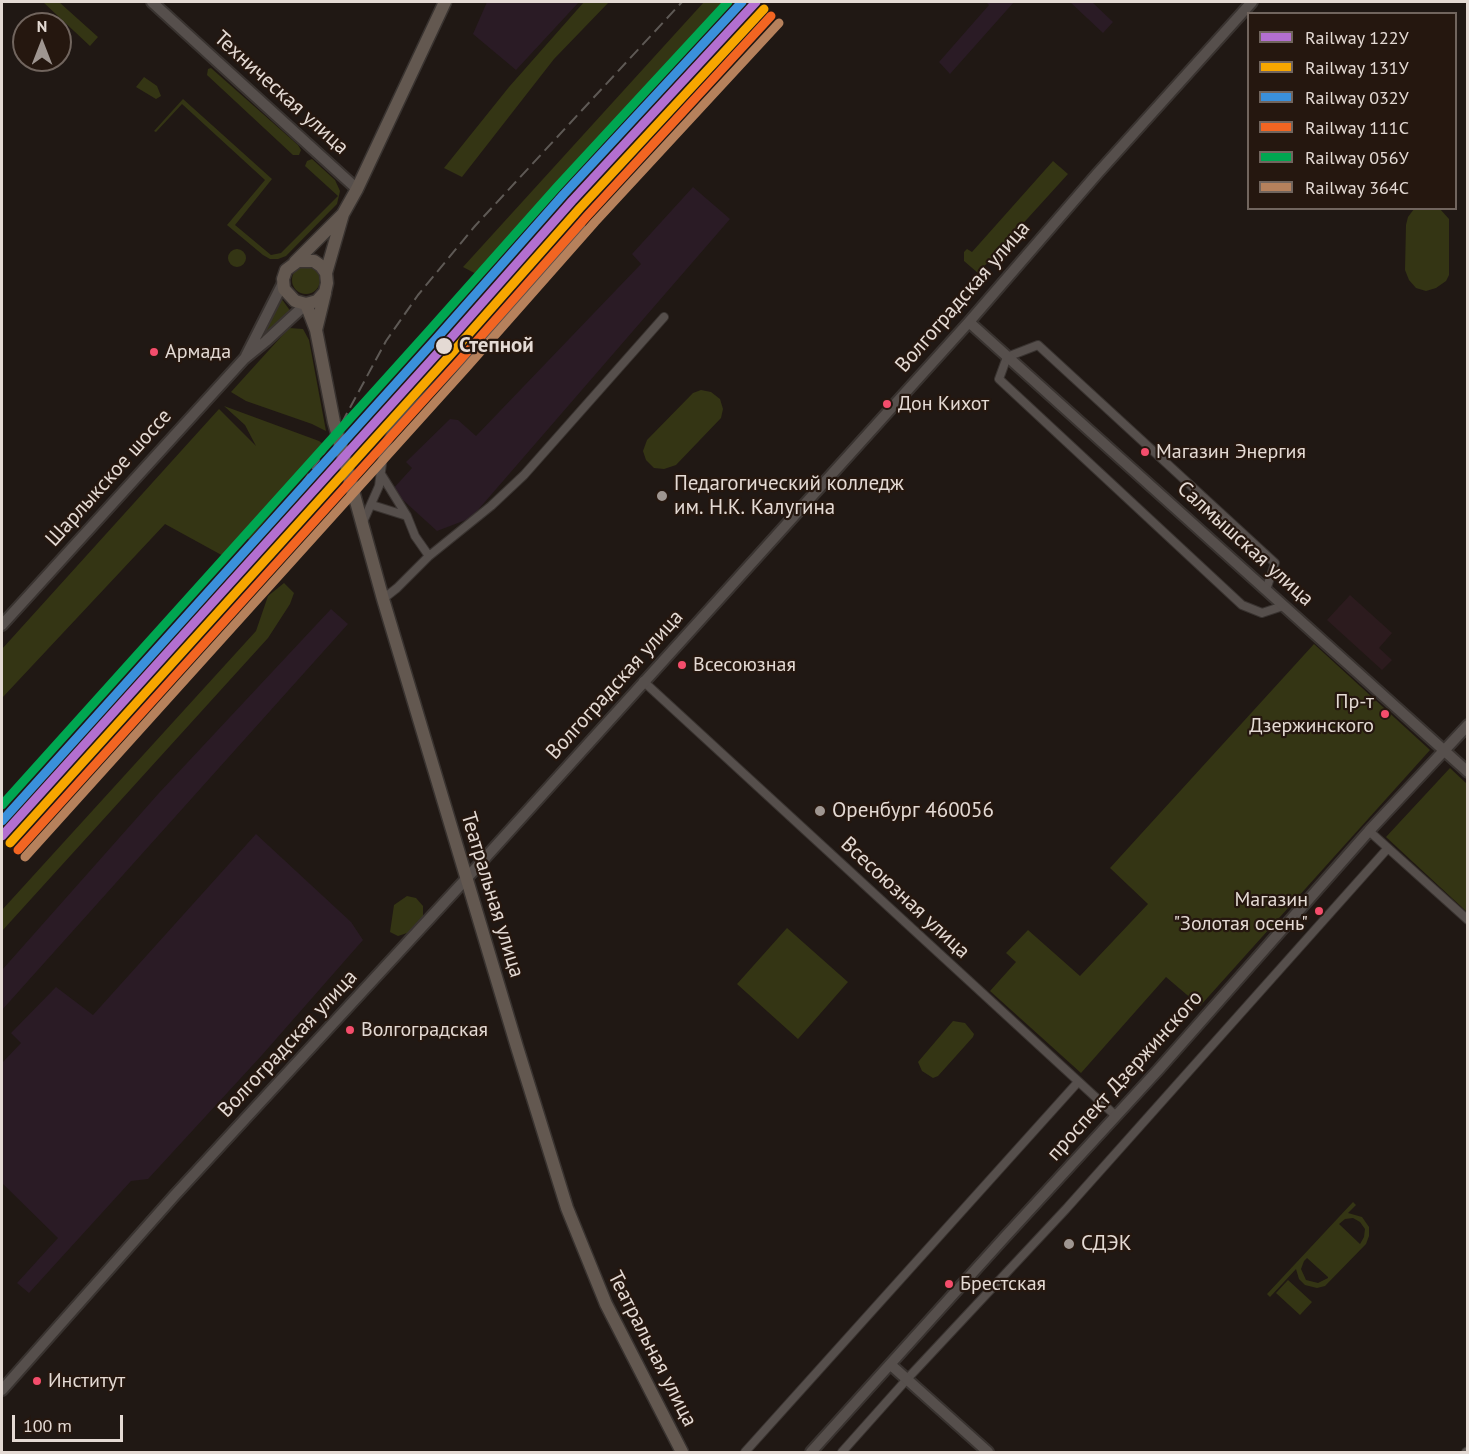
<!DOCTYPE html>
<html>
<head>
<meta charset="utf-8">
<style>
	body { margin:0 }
	#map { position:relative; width:1469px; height:1454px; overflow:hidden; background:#201814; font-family:"PT Sans",sans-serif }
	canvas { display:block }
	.frame { position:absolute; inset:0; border:3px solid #e4dad4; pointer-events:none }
	.legend { position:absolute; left:1247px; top:12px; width:210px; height:198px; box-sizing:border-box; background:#25170f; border:2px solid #71655e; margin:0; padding:8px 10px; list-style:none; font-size:18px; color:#e4dad4 }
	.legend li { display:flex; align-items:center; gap:12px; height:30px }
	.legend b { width:30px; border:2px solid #71655e }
	.north { position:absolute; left:12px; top:12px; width:60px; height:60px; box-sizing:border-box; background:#25170f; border:2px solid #71655e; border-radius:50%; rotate:0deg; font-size:16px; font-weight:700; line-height:24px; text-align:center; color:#e4dad4 }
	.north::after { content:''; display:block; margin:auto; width:21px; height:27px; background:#9f9691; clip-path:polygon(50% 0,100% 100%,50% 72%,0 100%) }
	.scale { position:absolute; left:12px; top:1415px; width:111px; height:27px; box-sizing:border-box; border:3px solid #e4dad4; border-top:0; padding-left:8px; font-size:18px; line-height:21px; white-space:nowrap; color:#e4dad4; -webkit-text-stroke:4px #25170f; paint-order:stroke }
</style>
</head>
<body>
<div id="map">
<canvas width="1469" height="1454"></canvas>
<div class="frame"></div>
<ul class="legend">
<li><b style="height:8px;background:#b36fd0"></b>Railway 122У</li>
<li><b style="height:8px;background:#f7a600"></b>Railway 131У</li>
<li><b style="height:8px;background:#3a90db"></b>Railway 032У</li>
<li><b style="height:8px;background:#f26522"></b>Railway 111С</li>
<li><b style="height:8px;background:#00a651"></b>Railway 056У</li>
<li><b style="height:8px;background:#b6815c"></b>Railway 364С</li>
</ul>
<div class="north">N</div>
<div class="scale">100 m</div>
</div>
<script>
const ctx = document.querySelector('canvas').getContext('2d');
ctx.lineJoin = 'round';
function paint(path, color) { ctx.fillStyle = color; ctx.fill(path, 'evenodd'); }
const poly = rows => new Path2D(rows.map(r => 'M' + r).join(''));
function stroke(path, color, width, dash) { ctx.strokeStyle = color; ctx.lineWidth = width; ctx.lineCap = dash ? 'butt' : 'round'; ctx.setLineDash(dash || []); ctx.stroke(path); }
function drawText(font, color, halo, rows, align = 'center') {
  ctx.font = font + ' "PT Sans",sans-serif'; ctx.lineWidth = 4.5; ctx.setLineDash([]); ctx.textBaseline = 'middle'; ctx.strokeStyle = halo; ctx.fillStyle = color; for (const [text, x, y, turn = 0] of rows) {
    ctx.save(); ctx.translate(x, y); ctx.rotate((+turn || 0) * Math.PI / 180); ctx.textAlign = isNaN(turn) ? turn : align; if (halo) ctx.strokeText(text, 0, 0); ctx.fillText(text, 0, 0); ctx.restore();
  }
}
const commercial = poly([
	[1350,595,1392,633,1379,648,1392,660,1382,670,1327,620]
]);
const industrial = poly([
	[487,2,579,2,516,70,473,34],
	[986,2,1014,2,950,74,939,62,989,5],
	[1070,2,1092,2,1113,22,1103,33],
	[693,187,730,219,471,518,437,531,392,490,412,468,406,462,450,419,458,420,476,436,641,264,632,254],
	[331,609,348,624,2,1010,2,970,159,793],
	[256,834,351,922,363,940,262,1055,148,1179,131,1181,29,1293,17,1283,58,1238,2,1183,2,1063,21,1043,11,1033,56,987,93,1015]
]);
const green = poly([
	[43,2,59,2,98,37,90,46],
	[584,2,609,2,554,59,462,177,444,168,509,87],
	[704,2,727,2,480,276,463,267],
	[211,68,298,145,301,150,299,155,293,155,207,75,208,69],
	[144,77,157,86,161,96,156,99,136,87],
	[183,99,272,179,235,225,271,255,281,253,338,196,305,166,307,161,312,159,335,180,340,191,337,204,286,256,278,259,270,259,263,255,227,225,265,180,182,104,156,132,154,131],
	[1053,161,1068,174,978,273,964,261,964,252,967,249,972,252],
	[1414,209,1440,209,1449,219,1449,275,1446,281,1436,288,1426,291,1416,288,1409,280,1405,270,1406,225,1408,217],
	'228 258a9 9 0 1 1 18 0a9 9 0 1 1-18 0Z',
	'292 280a14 14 0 1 1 28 0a14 14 0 1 1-28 0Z',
	[281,298,291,312,262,336],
	[289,328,303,329,309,340,326,431,312,424,246,401,231,392],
	[701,390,711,392,720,399,723,409,721,418,676,465,664,469,654,468,646,460,643,451,647,440,693,393],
	[224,406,319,441,327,447,249,540,245,534,227,558,165,524,2,698,2,649,219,409,256,446,245,425],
	[284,583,294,593,290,604,268,638,2,931,2,910,256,631,268,596],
	[1314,644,1430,750,1200,1006,1166,977,1081,1073,990,991,1016,962,1006,953,1028,930,1080,976,1148,904,1110,868],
	[1450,768,1467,784,1467,912,1386,837],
	[407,896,416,898,423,906,423,918,410,932,398,936,390,932,394,905],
	[787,928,848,982,798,1039,737,984],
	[953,1021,965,1023,974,1034,973,1037,938,1076,933,1078,922,1071,918,1062],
	[1353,1202,1356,1205,1348,1213,1362,1217,1369,1227,1369,1236,1366,1244,1325,1286,1317,1288,1305,1285,1299,1279,1296,1269,1270,1297,1267,1294],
	[1353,1218,1360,1222,1365,1229,1364,1237,1360,1244,1339,1224,1345,1219],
	[1307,1258,1328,1277,1328,1278,1318,1283,1306,1280,1301,1269,1304,1261],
	[1288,1280,1312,1302,1300,1315,1276,1293]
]);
const street = poly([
	[381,474,407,516,415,536,429,556],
	[372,505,407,516],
	[363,522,379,486,384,449,393,429,486,336,581,227],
	[1266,590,1275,563,1038,345,1007,357,999,379,1242,605,1262,613,1283,606],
	[383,599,397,588,429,556,491,506,524,475,664,317],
	[643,681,1116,1116],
	[1369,831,1468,920],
	[745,1452,1078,1082],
	[842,1452,908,1378,1066,1209,1388,848],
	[1466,1452,1468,1451]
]);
const secondary = poly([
	[152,2,357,189],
	[969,322,1468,772],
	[246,356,283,283],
	[2,625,244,359,266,341,306,304],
	[891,1365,988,1452],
	[2,1390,174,1196,466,879,758,556,969,322,1097,174,1252,2],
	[811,1452,1004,1238,1159,1069,1369,831,1468,725]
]);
const primary = poly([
	[295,262,342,215],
	[326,273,321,266,314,261,298,261,286,270,283,279,284,289,295,301,306,304,317,301,325,292,327,283,326,273,343,214,357,189,445,2],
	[306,304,316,330,334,422,383,599,517,1047,567,1208,606,1304,682,1452],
	[316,330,325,293]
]);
const rail = poly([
	[2,819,288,503,331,443,386,341,418,295,475,226,682,2]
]);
const rail1 = poly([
	[2,836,444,346,572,201,756,2]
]);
const rail2 = poly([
	[10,843,452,353,580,208,764,9]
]);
const rail3 = poly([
	[2,821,436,339,564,194,742,2]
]);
const rail4 = poly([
	[18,850,460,360,588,215,771,16]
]);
const rail5 = poly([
	[2,805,428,332,557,187,728,2]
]);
const rail6 = poly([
	[25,857,467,367,595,222,779,23]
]);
const markers = [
	[444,346,9,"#e4dad4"],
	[154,352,5,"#f44d6c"],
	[887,404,5,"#f44d6c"],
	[1145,452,5,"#f44d6c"],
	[662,496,6,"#9f9691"],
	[682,665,5,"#f44d6c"],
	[1385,714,5,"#f44d6c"],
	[820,811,6,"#9f9691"],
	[1319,911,5,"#f44d6c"],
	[350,1030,5,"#f44d6c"],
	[1069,1244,6,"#9f9691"],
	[949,1284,5,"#f44d6c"],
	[37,1381,5,"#f44d6c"]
];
const busNames = [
	["Армада",165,352],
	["Дон Кихот",898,404],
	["Магазин Энергия",1156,452],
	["Всесоюзная",693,665],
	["Пр-т",1374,702,"right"],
	["Дзержинского",1374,726,"right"],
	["Магазин",1308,900,"right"],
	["\"Золотая осень\"",1308,924,"right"],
	["Волгоградская",361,1030],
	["Брестская",960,1284],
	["Институт",48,1381]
];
const streetNames = [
	["Техническая улица",281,93,42],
	["Волгоградская улица",963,297,-49],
	["Шарлыкское шоссе",109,478,-48],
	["Салмышская улица",1245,544,42],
	["Волгоградская улица",615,685,-48],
	["Театральная улица",492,895,73],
	["Всесоюзная улица",905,898,43],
	["Волгоградская улица",288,1044,-47],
	["проспект Дзержинского",1125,1076,-48],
	["Театральная улица",652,1349,63]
];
const stopNames = [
	["Степной",459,346]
];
const poiNames = [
	["Педагогический колледж",674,484],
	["им. Н.К. Калугина",674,508],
	["Оренбург 460056",832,811],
	["СДЭК",1081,1244]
];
paint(commercial, '#2c1b1e');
paint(industrial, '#2a1b25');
paint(green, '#343514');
stroke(street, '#393330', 10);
stroke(secondary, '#393330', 14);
stroke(primary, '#393330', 15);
stroke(street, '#564f4c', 8);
stroke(secondary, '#564f4c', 10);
stroke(primary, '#635850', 12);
stroke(rail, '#5e5955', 2, [12, 6]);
stroke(rail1, '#b36fd0', 9);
stroke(rail2, '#f7a600', 9);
stroke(rail3, '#3a90db', 9);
stroke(rail4, '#f26522', 9);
stroke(rail5, '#00a651', 9);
stroke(rail6, '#b6815c', 9);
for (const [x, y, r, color] of markers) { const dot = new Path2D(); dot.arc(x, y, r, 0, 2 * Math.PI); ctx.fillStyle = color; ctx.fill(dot); stroke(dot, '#25170f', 2); }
drawText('20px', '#e4dad4', '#25170f', busNames, 'left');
drawText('21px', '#e4dad4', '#25170f', streetNames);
drawText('bold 21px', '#e4dad4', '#25170f', stopNames, 'left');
drawText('21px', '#e4dad4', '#25170f', poiNames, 'left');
</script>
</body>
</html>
